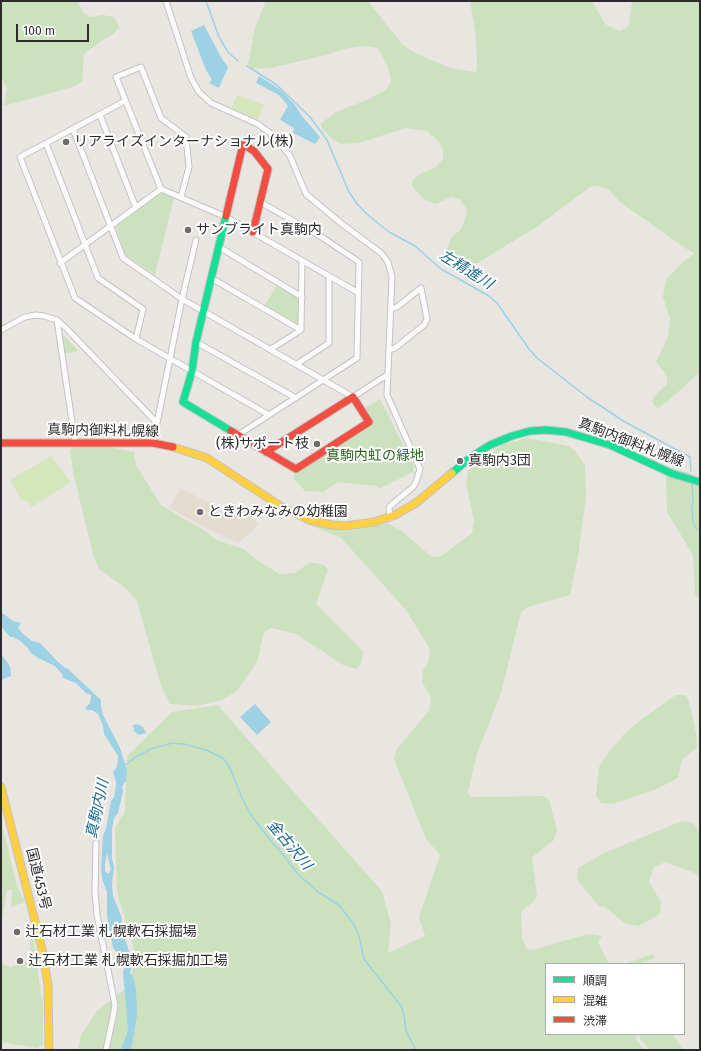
<!DOCTYPE html>
<html>
<head>
<meta charset="utf-8">
<style>
	body { margin:0 }
	#map { position:relative; width:701px; height:1051px; overflow:hidden; background:#e9e6e2; font-family:"Fira Sans","Noto Sans JP",sans-serif }
	canvas { display:block }
	.frame { position:absolute; inset:0; border:2px solid #2c2c2c; pointer-events:none }
	.legend { position:absolute; left:545px; top:963px; width:140px; height:72px; box-sizing:border-box; background:#fff; border:1px solid #ababab; margin:0; padding:5px 7px; list-style:none; font-size:12px; color:#2c2c2c }
	.legend li { display:flex; align-items:center; gap:8px; height:20px }
	.legend b { width:20px; border:1px solid #ababab }
	.scale { position:absolute; left:16px; top:24px; width:73px; height:18px; box-sizing:border-box; border:2px solid #2c2c2c; border-top:0; padding-left:5px; font-size:12px; line-height:14px; white-space:nowrap; color:#2c2c2c; -webkit-text-stroke:3px #fff; paint-order:stroke }
</style>
</head>
<body>
<div id="map">
<canvas width="701" height="1051"></canvas>
<div class="frame"></div>
<ul class="legend">
<li><b style="height:5px;background:#16e098"></b>順調</li>
<li><b style="height:5px;background:#ffcf43"></b>混雑</li>
<li><b style="height:5px;background:#f24e42"></b>渋滞</li>
</ul>
<div class="scale">100 m</div>
</div>
<script>
const ctx = document.querySelector('canvas').getContext('2d');
ctx.lineJoin = 'round';
function paint(path, color) { ctx.fillStyle = color; ctx.fill(path, 'evenodd'); }
const poly = rows => new Path2D(rows.map(r => 'M' + r).join(''));
function stroke(path, color, width, dash) { ctx.strokeStyle = color; ctx.lineWidth = width; ctx.lineCap = dash ? 'butt' : 'round'; ctx.setLineDash(dash || []); ctx.stroke(path); }
function drawText(font, color, halo, rows, align = 'center') {
  ctx.font = font + ' "Fira Sans","Noto Sans JP",sans-serif'; ctx.lineWidth = 4; ctx.setLineDash([]); ctx.textBaseline = 'middle'; ctx.strokeStyle = halo; ctx.fillStyle = color; for (const [text, x, y, turn = 0] of rows) {
    ctx.save(); ctx.translate(x, y); ctx.rotate((+turn || 0) * Math.PI / 180); ctx.textAlign = isNaN(turn) ? turn : align; if (halo) ctx.strokeText(text, 0, 0); ctx.fillText(text, 0, 0); ctx.restore();
  }
}
const education = poly([
	[180,488,214,505,228,516,241,505,259,525,238,543,210,530,169,508]
]);
const green = poly([
	[1,1,77,1,84,13,90,17,103,15,114,17,119,27,115,33,103,40,84,54,82,82,73,87,4,106,7,88,1,77],
	[266,1,368,1,394,34,403,45,415,53,450,68,475,72,477,70,476,37,470,1,592,1,605,24,619,31,626,28,629,25,632,1,700,1,700,372,698,374,667,402,658,408,654,405,652,400,656,394,667,384,667,379,664,372,656,362,668,336,670,319,663,297,666,280,683,262,694,254,621,203,608,189,598,186,590,187,538,226,478,263,467,264,454,257,447,249,451,238,461,229,466,216,467,209,459,199,451,197,435,204,425,200,415,190,412,185,412,181,418,175,434,168,443,159,443,150,439,142,427,131,406,128,359,143,341,144,331,138,322,128,321,123,338,111,367,100,387,89,391,82,388,67,381,54,377,48,363,46,344,49,326,55,271,68,250,69,248,64,255,27],
	[161,192,174,198,155,275,125,255,116,227],
	[277,285,299,298,299,323,296,323,265,305],
	[61,336,65,336,78,351,62,354],
	[380,399,414,467,413,472,379,489,377,486,338,482,323,492,305,491,293,478,296,472,373,423,364,408],
	[527,438,568,446,574,450,585,465,586,498,578,556,570,595,528,607,521,612,501,693,477,754,468,792,470,797,544,796,549,800,557,830,554,840,532,857,537,895,534,901,521,912,522,938,527,949,532,950,588,934,602,936,598,942,609,964,546,964,546,1034,636,1034,637,1041,645,1050,78,1050,81,1035,97,1011,129,986,136,956,117,892,115,828,125,812,127,756,172,712,218,705,286,783,382,891,391,924,388,953,425,936,419,917,440,855,426,839,394,759,396,750,429,711,431,698,422,682,423,670,428,663,430,649,406,610,341,538,310,525,345,531,373,527,387,523,402,531,432,557,441,556,472,533,474,521,466,483,468,470,502,445],
	[104,446,134,452,136,465,161,505,191,523,204,530,216,540,244,549,257,560,280,574,295,573,310,562,324,565,328,570,316,604,363,651,361,664,356,669,343,665,296,634,271,628,264,632,257,662,237,691,222,700,197,706,170,704,160,683,137,601,124,587,99,569,94,558,73,472,70,450,74,447],
	[673,468,692,474,700,483,700,601,695,594,693,555,667,512,666,474],
	[676,695,685,695,689,701,696,733,697,747,682,760,678,778,657,789,613,804,601,803,596,796,599,767,610,750,621,739,623,735,639,721],
	[1,820,17,886,25,902,11,907,12,890,7,890,1,927],
	[682,821,693,823,700,833,700,878,695,873,665,862,653,868,649,882,661,902,660,914,639,926,626,924,605,907,599,906,577,880,578,868,604,853],
	[33,937,41,995,43,999,43,1044,37,1048,1,1042,1,963,10,967,31,961,30,939],
	[653,954,655,958,638,964,625,964],
	[639,1034,673,1034,683,1050,650,1050,640,1039]
]);
const pitch = poly([
	[237,95,264,105,258,119,231,109],
	[51,456,71,482,32,507,27,501,21,500,10,480]
]);
const water = poly([
	[204,25,222,59,228,67,219,88,209,83,212,80,206,70,191,31],
	[259,76,281,90,295,105,301,115,320,137,315,144,293,133,294,128,280,120,288,106,279,95,256,83],
	[1,612,13,621,21,623,18,628,22,633,32,641,40,643,59,663,65,668,68,669,101,700,101,706,103,715,120,748,127,770,126,781,122,786,123,791,118,813,114,818,112,829,112,859,114,867,112,885,113,896,122,918,120,931,125,939,129,951,129,958,132,965,130,974,133,976,136,989,137,1015,131,1050,121,1050,128,1031,123,972,125,966,120,956,113,948,107,916,107,892,102,879,101,868,103,836,106,829,111,801,114,797,116,787,116,781,113,772,117,767,118,756,104,734,103,725,98,714,92,710,86,710,85,708,90,703,91,695,86,693,76,683,63,678,62,674,55,666,38,658,31,653,28,648,19,640,13,637,10,637,1,626],
	[107,853,111,870,108,874,105,871,105,865],
	[1,654,10,666,11,676,1,680],
	[255,704,271,722,257,735,240,717],
	[137,724,143,727,146,733,139,735,134,731,133,725]
]);
const stream = poly([
	[206,1,219,37,228,52,238,61],
	[247,66,277,85,310,117,327,140,349,192,358,205,369,216,389,232,415,246,441,269,489,296,497,303,529,349,537,358,587,397,625,422,690,457,691,471],
	[692,483,693,499,692,509,693,521,696,528,700,530],
	[125,765,139,755,151,749,172,743,184,744,206,750,223,758,230,768,243,800,251,815,271,841,281,852,298,874,318,892,339,905,353,923,359,936,364,959,401,1006,404,1015,406,1031,416,1050]
]);
const street = poly([
	[166,1,191,78,199,92,211,103,258,124,275,137,290,156,306,194,342,224,381,253,388,262,392,277,387,395,420,469,416,482,413,487,390,506,389,508,390,518],
	[125,101,20,157,75,298,136,339,269,415],
	[100,115,136,208],
	[73,129,123,258,182,299,353,397,387,375],
	[46,143,98,278,143,309,136,339],
	[161,189,116,77,141,67,161,118,186,137,189,167,181,197],
	[219,247,302,297],
	[60,263,161,189,226,217,357,292],
	[211,278,301,330],
	[57,320,75,442],
	[1,330,25,317,36,315,44,316,57,320,67,329,156,422],
	[196,342,296,398],
	[271,349,301,330,302,261],
	[389,350,395,348,424,325,427,319,421,288,397,307,391,309],
	[297,364,329,343,329,277],
	[238,435,357,358,359,262,320,236,260,202],
	[153,443,182,299,196,240],
	[96,843,95,891,97,915,115,1005,113,1017,106,1050]
]);
const fast = poly([
	[226,216,196,342,192,371,183,402,231,431],
	[452,473,471,457,490,445,512,436,530,431,546,430,566,432,610,445,673,474,700,482]
]);
const slow = poly([
	[173,447,207,458,282,507,309,520,332,525,346,526,374,522,395,515,416,503,452,473],
	[1,787,42,949,48,985,49,1050]
]);
const jam = poly([
	[226,216,243,144,254,151,268,169,253,232],
	[231,431,238,435,296,469,369,422,353,397,266,452],
	[1,443,153,443,173,447]
]);
const markers = [
	[66,142,4,"#6e6d6c"],
	[188,230,4,"#6e6d6c"],
	[317,444,4,"#6e6d6c"],
	[460,461,4,"#6e6d6c"],
	[200,512,4,"#6e6d6c"],
	[17,932,4,"#6e6d6c"],
	[20,961,4,"#6e6d6c"]
];
const poiNames = [
	["リアライズインターナショナル(株)",74,142],
	["サンブライト真駒内",196,230],
	["(株)サポート枝",309,444,"right"],
	["真駒内3団",468,461],
	["ときわみなみの幼稚園",208,512],
	["辻石材工業 札幌軟石採掘場",25,932],
	["辻石材工業 札幌軟石採掘加工場",28,961]
];
const streetNames = [
	["真駒内御料札幌線",103,431,1],
	["真駒内御料札幌線",631,443,21],
	["国道453号",38,879,76]
];
const parkNames = [
	["真駒内虹の緑地",375,456]
];
const waterNames = [
	["左精進川",466,270,32],
	["真駒内川",98,809,-78],
	["金古沢川",289,845,50]
];
paint(education, '#e3ddd1');
paint(green, '#cce2be');
paint(pitch, '#d5e5bc');
paint(water, '#9dd1e4');
stroke(stream, '#9dd1e4', 1.5);
stroke(street, '#c4c2c2', 7);
stroke(fast, '#c4c2c2', 9);
stroke(slow, '#c4c2c2', 9);
stroke(jam, '#c4c2c2', 9);
stroke(street, '#fcfbfb', 5);
stroke(fast, '#16e098', 7);
stroke(slow, '#ffcf43', 7);
stroke(jam, '#f24e42', 7);
for (const [x, y, r, color] of markers) { const dot = new Path2D(); dot.arc(x, y, r, 0, 2 * Math.PI); ctx.fillStyle = color; ctx.fill(dot); stroke(dot, '#fff', 1.5); }
drawText('14px', '#2c2c2c', '#fff', poiNames, 'left');
drawText('14px', '#2c2c2c', '#fff', streetNames);
drawText('14px', '#2e6321', '#fff', parkNames);
drawText('italic 15px', '#196792', '#fff', waterNames);
</script>
</body>
</html>
